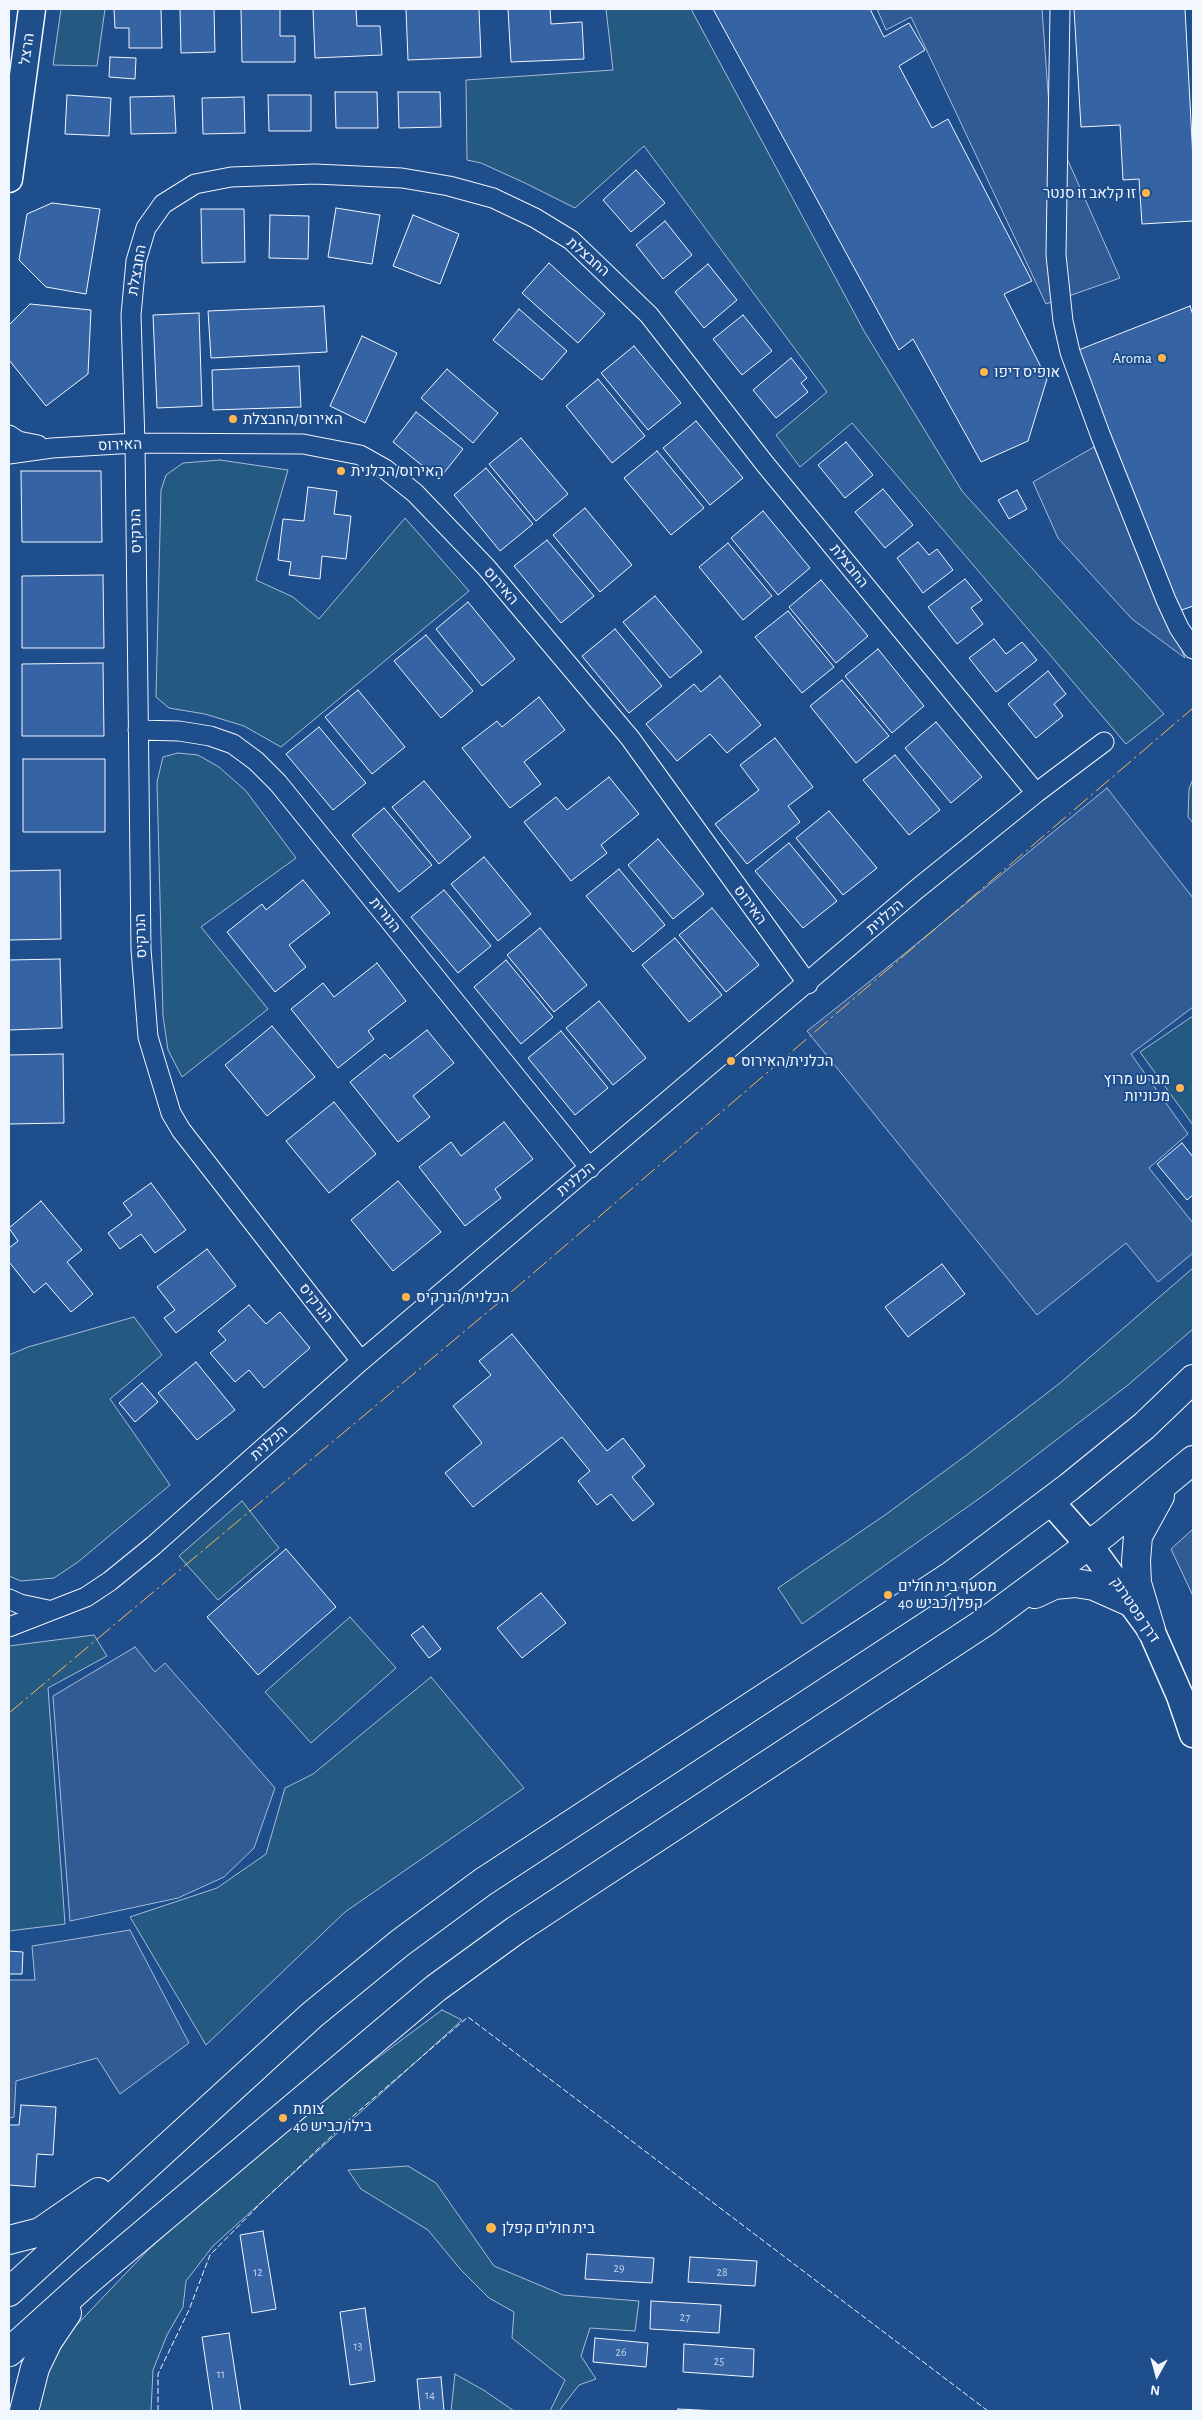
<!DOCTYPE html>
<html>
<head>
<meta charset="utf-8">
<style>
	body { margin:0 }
	#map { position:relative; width:1202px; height:2420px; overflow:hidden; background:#1f4e8c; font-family:"Alegreya Sans",sans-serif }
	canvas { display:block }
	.frame { position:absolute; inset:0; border:10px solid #f2f6ff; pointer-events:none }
	.north { position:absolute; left:1132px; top:2350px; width:50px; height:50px; -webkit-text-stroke:4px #1f4e8c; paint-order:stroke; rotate:187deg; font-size:14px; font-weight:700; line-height:20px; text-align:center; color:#f2f6ff }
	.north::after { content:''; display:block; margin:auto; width:18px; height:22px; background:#f2f6ff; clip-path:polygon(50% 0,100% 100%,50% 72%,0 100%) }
</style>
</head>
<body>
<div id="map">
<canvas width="1202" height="2420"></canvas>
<div class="frame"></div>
<div class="north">N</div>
</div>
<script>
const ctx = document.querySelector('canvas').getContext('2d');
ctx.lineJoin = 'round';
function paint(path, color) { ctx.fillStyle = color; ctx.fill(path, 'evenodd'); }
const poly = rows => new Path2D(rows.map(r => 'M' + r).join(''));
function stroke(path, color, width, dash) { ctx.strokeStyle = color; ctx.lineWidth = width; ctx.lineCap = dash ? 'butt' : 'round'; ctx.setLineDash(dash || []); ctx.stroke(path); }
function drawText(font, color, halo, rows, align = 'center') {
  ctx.font = font + ' "Alegreya Sans",Heebo,sans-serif'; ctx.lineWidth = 4; ctx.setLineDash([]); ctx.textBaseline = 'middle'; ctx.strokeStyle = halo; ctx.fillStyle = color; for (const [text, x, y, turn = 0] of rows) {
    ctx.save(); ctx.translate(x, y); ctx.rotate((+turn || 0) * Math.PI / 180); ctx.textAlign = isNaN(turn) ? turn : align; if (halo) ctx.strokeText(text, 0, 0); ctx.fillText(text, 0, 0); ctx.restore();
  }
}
const green = poly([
	[61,9,105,9,97,66,53,65,61,9],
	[606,9,691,9,864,331,962,491,1164,714,1126,744,852,423,800,467,776,435,827,392,644,146,575,208,525,183,481,163,467,160,466,80,613,70,606,9],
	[220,460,288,470,256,580,293,597,319,619,405,518,469,591,281,747,244,726,205,714,169,708,156,697,161,490,166,475,183,463,220,460],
	[178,753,198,755,219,767,246,791,296,858,201,927,268,1009,182,1077,168,1050,163,1016,157,782,163,757,178,753],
	[1193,779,1193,823,1188,817,1189,789,1193,779],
	[1193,1016,1193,1125,1140,1052,1193,1016],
	[1193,1268,1193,1329,1128,1385,987,1493,802,1624,778,1588,885,1515,968,1454,1060,1383,1193,1268],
	[134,1317,162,1355,110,1399,170,1485,78,1562,54,1578,21,1581,9,1576,9,1355,28,1347,134,1317],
	[242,1501,279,1548,218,1600,179,1556,242,1501],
	[350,1617,396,1668,311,1743,265,1692,350,1617],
	[94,1635,107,1656,48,1688,65,1924,9,1931,9,1646,94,1635],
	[431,1677,524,1788,345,1912,206,2045,130,1917,217,1888,266,1854,285,1788,313,1774,431,1677],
	[442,2010,462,2020,213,2246,186,2281,183,2307,167,2335,153,2370,151,2411,37,2411,42,2383,69,2333,149,2249,299,2116,442,2010],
	[408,2166,436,2183,494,2266,563,2295,639,2301,635,2331,590,2328,581,2356,596,2379,579,2385,559,2411,550,2411,565,2380,512,2338,514,2312,489,2298,461,2270,428,2230,361,2189,348,2170,408,2166],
	[455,2374,485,2391,514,2411,451,2411,455,2374]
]);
const parking = poly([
	[877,9,1042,9,1050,120,1120,278,1046,304,911,17,886,30,877,9],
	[1094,447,1185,658,1132,619,1058,538,1033,482,1094,447],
	[1107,788,1193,898,1193,1007,1131,1054,1188,1134,1149,1168,1193,1223,1193,1253,1158,1282,1126,1243,1037,1315,807,1031,898,959,1107,788],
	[1193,1529,1193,1596,1171,1549,1193,1529],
	[135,1647,155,1672,165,1663,275,1788,254,1848,224,1877,178,1898,70,1921,53,1696,135,1647],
	[130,1930,189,2043,120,2094,97,2058,16,2081,14,2117,9,2118,9,1980,35,1980,32,1946,130,1930]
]);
const building = poly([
	[114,9,161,9,162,48,129,48,129,28,115,28,114,9],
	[180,9,214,9,215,52,181,53,180,9],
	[241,9,280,9,280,36,295,36,295,62,242,62,241,9],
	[313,9,356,9,357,26,380,26,382,55,315,58,313,9],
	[406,9,479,9,481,57,408,60,406,9],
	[508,9,550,9,551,24,582,22,584,59,511,62,508,9],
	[713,9,870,9,884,37,909,23,925,50,899,66,932,128,948,119,1032,281,1004,294,1047,379,1028,441,981,462,913,339,899,350,713,9],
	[1074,9,1185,9,1193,159,1193,221,1142,224,1139,179,1123,180,1120,125,1081,127,1074,9],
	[110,57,136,58,135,79,109,77,110,57],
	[335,92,377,92,378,128,336,128,335,92],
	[398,92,440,92,441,127,399,128,398,92],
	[67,95,111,98,109,136,65,134,67,95],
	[268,95,311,95,311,131,269,131,268,95],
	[174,96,176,133,131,134,130,97,174,96],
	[244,97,245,133,203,134,202,98,244,97],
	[636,170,665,203,631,232,603,200,636,170],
	[52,203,100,209,86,294,46,287,19,260,27,214,52,203],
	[336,208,380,215,372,264,328,257,336,208],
	[201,209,244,209,245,262,202,263,201,209],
	[270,215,309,216,308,259,269,258,270,215],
	[413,215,459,234,440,284,393,266,413,215],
	[665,221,692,255,663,279,636,245,665,221],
	[549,263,605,314,578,343,522,293,549,263],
	[708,264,737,300,704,328,675,292,708,264],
	[30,304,91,310,88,374,46,406,9,360,9,325,30,304],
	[324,306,327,352,211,358,208,311,324,306],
	[1190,306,1193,315,1193,606,1179,611,1076,351,1190,306],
	[519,309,567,351,542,380,493,340,519,309],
	[199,313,202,406,157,408,153,315,199,313],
	[743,315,772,351,742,375,713,339,743,315],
	[362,336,397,353,365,423,330,406,362,336],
	[634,346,681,403,648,430,601,373,634,346],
	[791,358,807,378,801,383,808,392,776,418,753,390,791,358],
	[299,366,301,407,213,410,212,370,299,366],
	[447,369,498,413,473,443,421,398,447,369],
	[598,379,645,436,612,463,566,406,598,379],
	[416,412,463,449,439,479,393,442,416,412],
	[696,421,743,478,710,505,663,448,696,421],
	[521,438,568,494,536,521,489,464,521,438],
	[846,442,873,475,845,498,818,465,846,442],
	[657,451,704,508,671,535,624,478,657,451],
	[486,468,533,524,500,551,454,495,486,468],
	[21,471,101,471,102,542,22,542,21,471],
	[308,487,337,491,334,514,351,516,346,559,322,556,320,579,289,575,291,562,278,560,283,519,304,521,308,487],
	[883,489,913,525,885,548,855,512,883,489],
	[1017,490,1027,509,1009,519,998,500,1017,490],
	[585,508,632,565,600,592,553,535,585,508],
	[763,511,810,568,778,595,731,538,763,511],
	[547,540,594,596,561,623,514,566,547,540],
	[918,542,929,555,937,549,953,570,923,593,897,558,918,542],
	[728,543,772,596,743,620,699,567,728,543],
	[103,575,104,648,22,648,22,576,103,575],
	[965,579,982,600,971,608,983,624,957,644,928,607,965,579],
	[821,580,868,636,836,663,789,607,821,580],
	[655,596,702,652,670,678,623,622,655,596],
	[468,602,515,659,482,686,436,629,468,602],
	[788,611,834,667,802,693,755,637,788,611],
	[615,629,662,686,629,713,582,656,615,629],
	[426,635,473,691,441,718,394,661,426,635],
	[994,639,1006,654,1022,642,1037,660,996,692,969,658,994,639],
	[878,649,924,706,892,733,845,676,878,649],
	[103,663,104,736,22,736,22,664,103,663],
	[1048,671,1066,694,1054,704,1063,716,1036,738,1008,704,1048,671],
	[720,676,761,725,727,753,710,734,677,761,646,724,694,684,701,692,720,676],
	[842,680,889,736,856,763,810,706,842,680],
	[358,690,405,747,372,774,325,717,358,690],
	[539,697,565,730,524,762,541,784,510,808,462,748,497,721,502,727,539,697],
	[936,722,982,777,951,803,905,748,936,722],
	[319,727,366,783,333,810,286,754,319,727],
	[775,738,813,787,788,806,800,822,747,864,715,824,759,790,740,765,775,738],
	[895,755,940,810,909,835,863,780,895,755],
	[23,759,105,759,105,832,23,832,23,759],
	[609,777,639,814,601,845,607,853,571,881,524,822,556,797,567,810,609,777],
	[424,781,471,837,439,864,392,807,424,781],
	[384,808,432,865,399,892,352,835,384,808],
	[829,811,877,868,843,895,796,838,829,811],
	[658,839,704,894,673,919,628,865,658,839],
	[789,843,837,901,803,928,755,871,789,843],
	[484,857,531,914,498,941,451,884,484,857],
	[619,869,665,925,633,952,586,896,619,869],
	[60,870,61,939,9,940,9,871,60,870],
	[303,880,330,913,289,945,306,967,275,992,227,932,262,904,266,910,303,880],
	[444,890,491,946,458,973,411,917,444,890],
	[712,908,759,965,726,992,679,935,712,908],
	[540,928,587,985,554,1012,507,955,540,928],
	[675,938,722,995,689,1022,642,965,675,938],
	[60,959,62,1028,9,1030,9,960,60,959],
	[506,960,553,1017,521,1044,474,987,506,960],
	[377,963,406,1001,368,1031,374,1039,338,1068,291,1009,323,983,334,997,377,963],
	[599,1001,646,1058,613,1085,566,1028,599,1001],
	[272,1026,315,1077,267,1116,225,1065,272,1026],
	[427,1030,454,1063,413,1096,430,1117,398,1142,350,1082,385,1054,390,1059,427,1030],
	[561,1031,608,1088,575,1115,528,1058,561,1031],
	[63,1054,64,1123,9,1124,9,1055,63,1054],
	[334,1102,376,1154,329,1193,286,1141,334,1102],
	[504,1122,533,1159,495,1189,501,1198,465,1226,419,1167,451,1142,461,1156,504,1122],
	[1182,1143,1193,1157,1193,1195,1187,1200,1157,1164,1182,1143],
	[398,1181,441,1232,393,1271,351,1220,398,1181],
	[151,1183,186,1230,155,1253,141,1234,120,1249,108,1233,132,1215,123,1203,151,1183],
	[41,1201,82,1250,67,1262,93,1294,71,1312,46,1283,34,1293,9,1262,9,1248,18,1241,9,1228,41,1201],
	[207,1249,236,1286,176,1333,164,1318,175,1310,157,1287,207,1249],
	[942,1264,965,1294,908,1337,885,1307,942,1264],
	[249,1305,266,1324,280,1312,310,1348,264,1388,249,1370,235,1382,210,1353,226,1340,218,1331,249,1305],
	[512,1334,607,1451,623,1438,645,1466,632,1477,654,1504,633,1521,611,1494,597,1505,578,1481,590,1471,562,1437,473,1507,445,1473,482,1443,453,1406,491,1375,479,1361,512,1334],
	[196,1362,235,1410,197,1440,158,1393,196,1362],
	[142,1383,158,1402,135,1422,119,1403,142,1383],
	[286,1549,336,1607,258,1675,207,1617,286,1549],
	[541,1593,566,1623,522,1658,497,1628,541,1593],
	[423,1626,441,1649,429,1658,411,1635,423,1626],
	[9,1951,23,1952,22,1974,9,1974,9,1951],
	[21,2105,56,2107,53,2155,37,2154,35,2187,9,2185,9,2125,19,2125,21,2105],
	[263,2231,276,2309,252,2313,240,2235,263,2231],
	[587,2254,654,2258,652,2283,585,2279,587,2254],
	[690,2257,757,2261,755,2286,688,2282,690,2257],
	[651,2301,721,2305,719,2333,650,2329,651,2301],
	[365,2308,375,2381,350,2385,340,2312,365,2308],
	[229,2333,241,2411,213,2411,202,2337,229,2333],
	[595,2338,648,2343,646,2367,593,2362,595,2338],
	[684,2344,754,2349,753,2377,683,2372,684,2344],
	[441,2377,444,2411,420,2411,417,2379,441,2377],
	[678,2409,719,2411,678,2411,678,2409]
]);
const street = poly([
	[1060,9,1056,255,1063,321,1070,352,1100,434,1166,600,1179,628,1193,649],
	[9,435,18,441,38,445],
	[9,454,52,448,135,443,303,444,360,455,385,469,415,493,486,567,630,738,808,984],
	[138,730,179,731,210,736,233,744,256,761,278,783,590,1168],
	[361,1361,181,1130,171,1113,148,1037,141,949,135,443,131,315,136,261,146,228,163,204,195,184,231,177,315,174,402,178,449,186,493,198,535,218,571,240,649,315,765,464,1036,793],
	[9,1599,20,1604,48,1610],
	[9,1627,86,1597,110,1581,153,1546,361,1361,917,889,1036,793,1104,742]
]);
const secondary = poly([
	[9,179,32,9],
	[1050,1501,1089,1545,1151,1630,1180,1696,1193,1734]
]);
const highway = poly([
	[1035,1594,1054,1585,1075,1583,1094,1586,1130,1602],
	[1151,1630,1137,1583,1136,1561,1138,1536,1160,1496],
	[9,2240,40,2232,98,2192],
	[9,2292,312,2015,400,1943,483,1882,952,1575,1069,1487,1144,1426,1193,1379],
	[9,2352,90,2279,436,1988,516,1930,985,1622,1105,1533,1193,1460],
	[24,2411,35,2368,48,2341,67,2313]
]);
const fence = poly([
	[158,2411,158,2374,189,2310,210,2255,263,2201,353,2116,468,2017,988,2411]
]);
const power = poly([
	[9,1713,503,1299,1193,708]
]);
const markers = [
	[1146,193,5,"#ffb74d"],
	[1162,358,5,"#ffb74d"],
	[984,372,5,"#ffb74d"],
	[233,419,5,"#ffb74d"],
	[341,471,5,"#ffb74d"],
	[731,1061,5,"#ffb74d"],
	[1180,1088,5,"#ffb74d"],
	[406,1297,5,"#ffb74d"],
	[888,1595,5,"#ffb74d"],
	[283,2118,5,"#ffb74d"],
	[491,2228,6,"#ffb74d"]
];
const numberNames = [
	["29",619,2268],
	["12",258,2272],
	["28",722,2272],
	["27",685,2317],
	["13",358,2346],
	["26",621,2352],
	["25",719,2361],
	["11",221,2374],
	["14",430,2395]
];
const streetNames = [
	["הרצל",27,49,-82],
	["החבצלת",588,257,41],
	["החבצלת",137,270,-80],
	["האירוס",120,445,-2],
	["הנרקיס",136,531,-91],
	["החבצלת",849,566,51],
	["האירוס",501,586,49],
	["האירוס",750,905,54],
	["הנורית",385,915,51],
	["הכלנית",885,917,-41],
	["הנרקיס",141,936,-92],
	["הכלנית",576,1179,-40],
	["הנרקיס",316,1303,52],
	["הכלנית",269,1443,-42],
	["דרך פסטרנק",1135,1610,56]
];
const poiNames = [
	["זו קלאב זו סנטר",1136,193,"right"],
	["Aroma",1152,358,"right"],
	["אופיס דיפו",994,372],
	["האירוס/החבצלת",243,419],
	["האירוס/הכלנית",351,471],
	["הכלנית/האירוס",741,1061],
	["מגרש מרוץ",1170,1079,"right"],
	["מכוניות",1170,1096,"right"],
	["הכלנית/הנרקיס",416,1297],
	["מסעף בית חולים",898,1586],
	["קפלן/כביש 40",898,1603],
	["צומת",293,2109],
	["בילו/כביש 40",293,2126],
	["בית חולים קפלן",502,2228]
];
paint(green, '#245a82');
stroke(green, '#a8bbd7', 1);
paint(parking, '#305b95');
stroke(parking, '#a8bbd7', 1);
paint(building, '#3563a3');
stroke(building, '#f2f6ff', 1);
stroke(street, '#f2f6ff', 21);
stroke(secondary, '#f2f6ff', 29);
stroke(highway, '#f2f6ff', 30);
stroke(street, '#1f4e8c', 19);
stroke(secondary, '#1f4e8c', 26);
stroke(highway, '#1f4e8c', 28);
stroke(fence, '#f2f6ff', 1, [6, 2.5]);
stroke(power, '#ffb74d', 1, [18, 4, 2.5, 4]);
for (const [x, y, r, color] of markers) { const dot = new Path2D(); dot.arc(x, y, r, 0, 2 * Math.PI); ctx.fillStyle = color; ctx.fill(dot); stroke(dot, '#1f4e8c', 2); }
drawText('12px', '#c3d1e8', null, numberNames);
drawText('15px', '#f2f6ff', '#1f4e8c', streetNames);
drawText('15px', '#f2f6ff', '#1f4e8c', poiNames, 'left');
</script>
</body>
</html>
